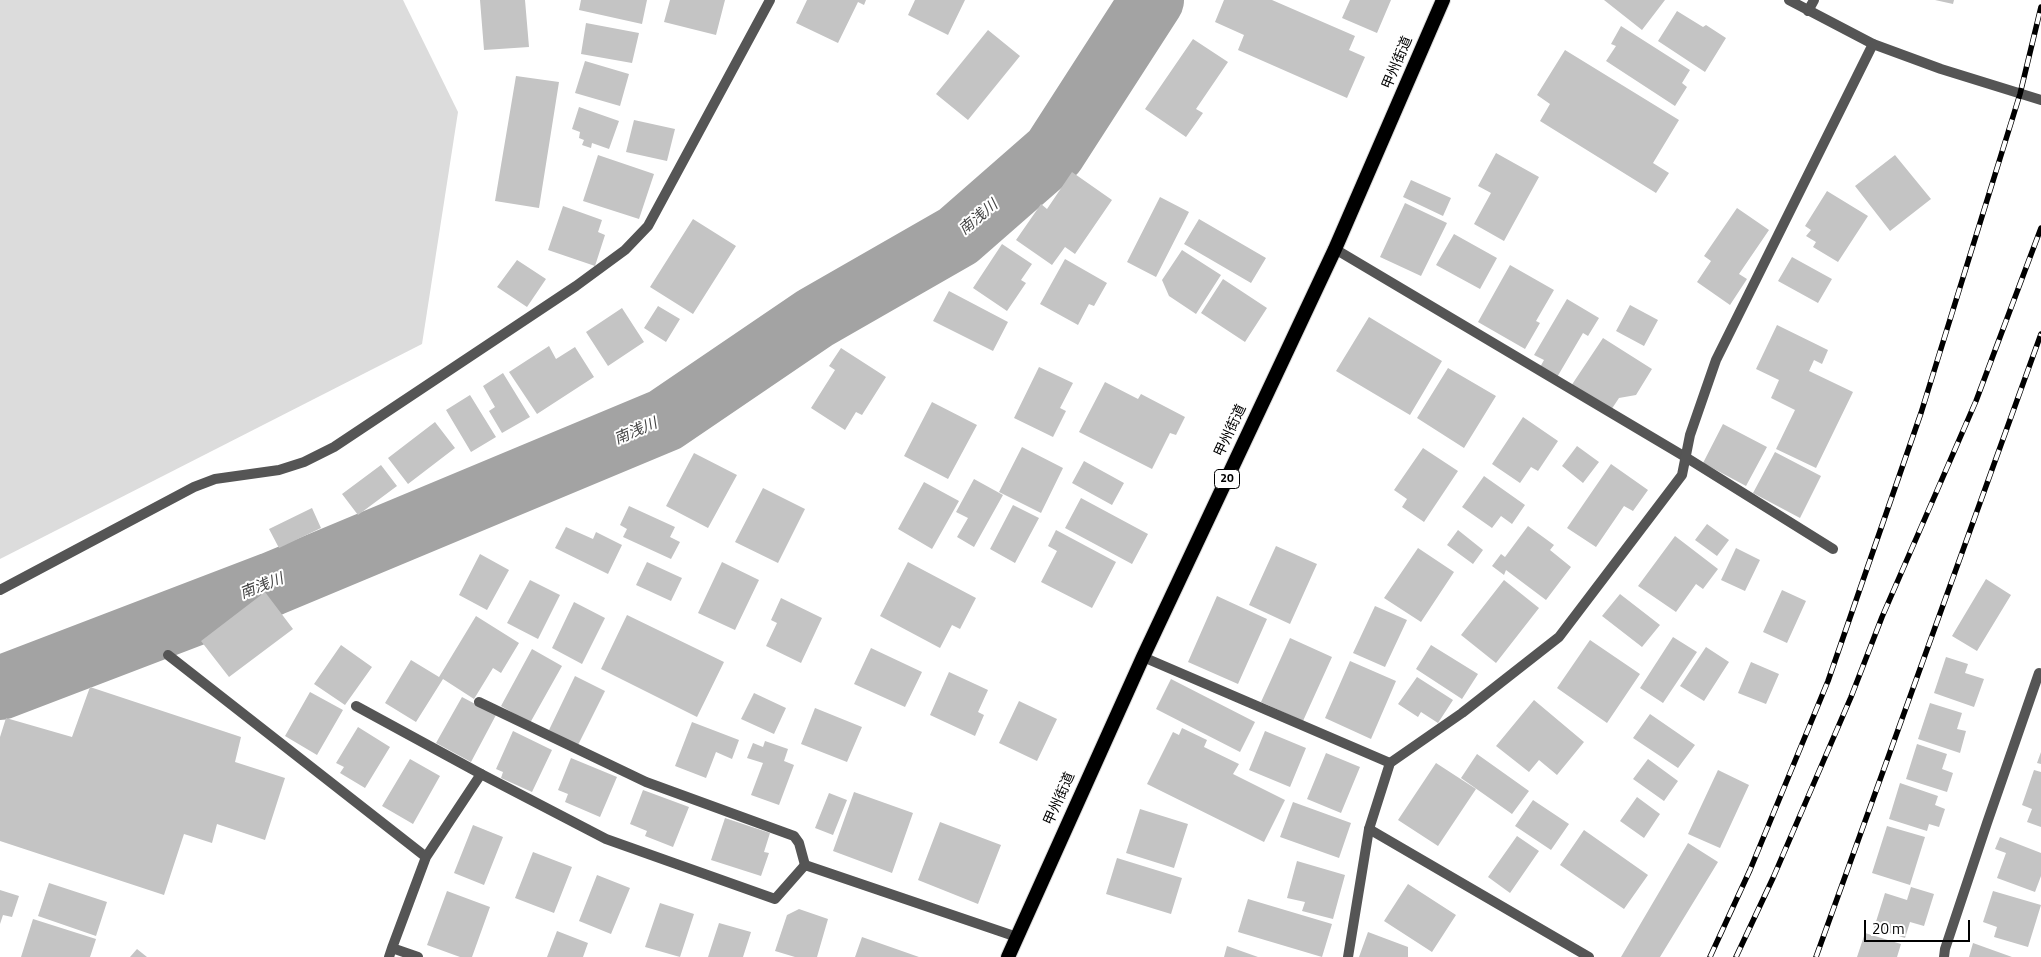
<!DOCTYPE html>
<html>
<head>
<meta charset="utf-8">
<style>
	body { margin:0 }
	#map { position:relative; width:2041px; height:957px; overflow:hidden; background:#fff; font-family:"Titillium Web",sans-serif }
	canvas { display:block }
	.scale { position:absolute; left:1864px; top:920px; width:106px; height:22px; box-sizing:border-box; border:2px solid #000; border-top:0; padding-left:6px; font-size:15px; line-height:18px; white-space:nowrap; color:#000; -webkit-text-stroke:4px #fff; paint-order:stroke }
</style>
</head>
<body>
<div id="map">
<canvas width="2041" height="957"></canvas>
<div class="scale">20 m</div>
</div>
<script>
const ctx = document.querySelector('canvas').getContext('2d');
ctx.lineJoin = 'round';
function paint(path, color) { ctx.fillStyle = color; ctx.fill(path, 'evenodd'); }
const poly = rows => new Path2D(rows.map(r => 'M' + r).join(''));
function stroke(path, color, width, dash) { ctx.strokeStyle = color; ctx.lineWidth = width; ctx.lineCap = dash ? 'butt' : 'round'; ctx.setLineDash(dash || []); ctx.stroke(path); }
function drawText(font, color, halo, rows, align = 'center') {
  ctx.font = font + ' "Titillium Web","Noto Sans JP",sans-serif'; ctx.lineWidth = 4; ctx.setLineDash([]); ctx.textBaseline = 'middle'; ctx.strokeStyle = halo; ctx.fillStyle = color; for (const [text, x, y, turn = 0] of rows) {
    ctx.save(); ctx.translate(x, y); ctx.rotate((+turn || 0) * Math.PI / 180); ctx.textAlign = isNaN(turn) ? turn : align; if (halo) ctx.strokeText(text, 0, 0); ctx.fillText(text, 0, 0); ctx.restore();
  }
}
const green = poly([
	[0,0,403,0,458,112,422,344,0,559]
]);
const river = poly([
	[0,688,272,584,665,420,815,318,958,236,1054,152,1152,0]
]);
const building = poly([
	[480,0,525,0,529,47,484,50],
	[581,0,647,0,642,24,579,10],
	[670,0,725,0,716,35,664,22],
	[807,0,866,0,864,5,858,2,838,43,796,23],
	[915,0,965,0,948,35,908,15],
	[1224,0,1272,0,1355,36,1349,50,1365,57,1347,98,1238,50,1244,35,1215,22],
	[1350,0,1391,0,1377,33,1342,18],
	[1604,0,1665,0,1642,30],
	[1935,0,1954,0,1953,4],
	[1677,11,1703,27,1706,25,1726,38,1705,72,1658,41],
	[586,23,639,33,632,63,581,54],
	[1621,26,1690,70,1682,83,1687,87,1675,106,1606,61,1616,46,1611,44],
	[988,30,1020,56,968,120,936,94],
	[1193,39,1228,62,1196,109,1203,113,1186,137,1145,109],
	[1565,50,1679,120,1653,163,1669,173,1656,193,1540,121,1550,104,1537,95],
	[585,61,629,74,620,106,575,93],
	[516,76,559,82,539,208,495,201],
	[579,107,619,121,609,149,592,143,591,148,582,145,584,140,579,138,580,132,572,129],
	[634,120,675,129,667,161,626,152],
	[1496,153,1539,177,1504,241,1474,224,1491,193,1478,186],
	[598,155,654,174,639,219,583,201],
	[1895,155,1931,199,1890,231,1855,186],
	[1072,172,1112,200,1075,254,1065,247,1052,265,1016,240,1041,204,1047,209],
	[1411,180,1451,198,1443,216,1403,197],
	[1827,191,1868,216,1838,262,1813,247,1816,242,1806,236,1811,230,1805,226],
	[1160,197,1189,212,1156,277,1127,262],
	[1405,203,1447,223,1421,276,1380,257],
	[563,206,602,220,598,232,605,235,595,266,548,250],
	[1737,208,1769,230,1739,274,1747,279,1730,305,1697,282,1711,261,1704,256],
	[693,219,736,246,693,314,650,287],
	[1199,219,1266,258,1251,283,1184,244],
	[1454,234,1497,258,1480,289,1436,265],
	[1002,244,1032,264,1021,280,1026,283,1007,311,973,288],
	[1182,250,1221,275,1196,314,1169,296,1162,280],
	[1792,257,1832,279,1818,303,1778,281],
	[1065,259,1107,283,1094,306,1089,304,1078,325,1040,304],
	[517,260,546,279,527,307,497,287],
	[1510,265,1554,290,1536,321,1540,323,1525,349,1478,322],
	[1223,279,1267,308,1245,342,1201,313],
	[949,291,1008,322,993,351,933,321],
	[1567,299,1599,318,1588,336,1583,333,1556,379,1539,369,1544,360,1534,355],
	[1630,305,1658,320,1644,346,1616,331],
	[658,306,680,319,666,342,644,328],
	[622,308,644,342,608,366,586,332],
	[1369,317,1442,361,1410,415,1336,371],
	[1777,325,1828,350,1822,364,1814,360,1809,371,1853,392,1816,468,1776,449,1795,410,1771,398,1779,380,1756,369],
	[1603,338,1652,369,1636,395,1619,398,1611,410,1571,386],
	[549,346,556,359,575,347,594,377,537,414,509,372],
	[841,348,886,377,862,415,856,412,845,430,811,408,835,370,829,366],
	[1039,367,1073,383,1060,408,1066,411,1053,437,1014,418],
	[1448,368,1496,396,1464,448,1417,418],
	[503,373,530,417,502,433,489,411,495,407,483,386],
	[1105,382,1138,399,1141,394,1185,417,1176,435,1170,433,1152,469,1079,432],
	[470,395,496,437,471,452,446,410],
	[932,402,977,425,948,479,904,456],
	[1523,417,1558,441,1538,471,1531,467,1520,483,1492,464],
	[435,422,455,448,408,484,388,458],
	[1723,424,1767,447,1746,486,1703,463],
	[1577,446,1599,462,1583,483,1562,466],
	[1022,447,1063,468,1041,513,999,492],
	[1423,448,1458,471,1424,522,1402,507,1407,499,1394,490],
	[1775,452,1821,476,1800,518,1753,493],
	[694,453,737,475,708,528,666,506],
	[1084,461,1124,483,1112,505,1072,483],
	[1611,464,1648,490,1633,511,1624,506,1596,547,1567,528],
	[381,465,397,486,358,515,342,494],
	[1484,476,1525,505,1512,524,1501,516,1492,528,1462,507],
	[974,479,1003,495,974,547,957,537,968,518,956,512],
	[924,482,959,501,932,549,898,529],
	[763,488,805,509,778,563,735,542],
	[1081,498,1148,534,1132,564,1065,528],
	[1013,505,1039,518,1015,563,990,549],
	[629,506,675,527,670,537,680,542,671,559,623,537,627,529,620,525],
	[312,508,321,528,279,548,269,529],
	[1707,524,1729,540,1717,556,1695,540],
	[1528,526,1554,545,1550,550,1571,567,1546,600,1506,570,1504,575,1492,566,1501,554,1505,557],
	[566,527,593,539,596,532,622,545,608,574,555,548],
	[1056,530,1116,562,1092,608,1041,582,1057,551,1048,546],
	[1458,530,1483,550,1473,564,1447,545],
	[1675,536,1718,569,1703,589,1696,584,1676,612,1638,586],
	[1276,546,1317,564,1290,624,1249,605],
	[1418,548,1454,572,1421,622,1384,598],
	[1736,548,1760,560,1745,591,1721,580],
	[480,554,509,570,487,610,459,595],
	[647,562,682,578,671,601,636,585],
	[722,562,759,580,735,630,698,613],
	[908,562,976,598,960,629,952,625,940,648,880,616],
	[1986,579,2011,595,1977,651,1952,636],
	[530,580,560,595,538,639,507,623],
	[1504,580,1539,608,1496,663,1461,635],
	[1782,590,1806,601,1787,643,1763,632],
	[265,592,293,629,229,677,201,641],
	[1620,594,1660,625,1642,647,1602,616],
	[1217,596,1267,619,1238,684,1188,662],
	[781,598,822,618,801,663,766,646,777,623,771,620],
	[574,602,605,618,582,664,552,648],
	[1375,606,1407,620,1385,667,1353,653],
	[627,615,724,662,697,717,601,669],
	[476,616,519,643,501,673,493,668,474,699,443,679,416,722,385,703,411,660,439,677],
	[1673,637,1697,652,1663,703,1640,688],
	[1290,638,1332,657,1303,721,1261,702],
	[1590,640,1640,674,1607,723,1557,688],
	[341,645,372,667,345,705,314,684],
	[1431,645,1478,674,1462,699,1416,669],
	[1706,647,1729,662,1704,701,1680,686],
	[871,648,922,672,905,707,854,684],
	[532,649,562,666,530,723,501,706],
	[1946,657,1968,664,1965,673,1984,679,1974,707,1934,693],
	[1350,661,1396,681,1371,739,1325,718],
	[1751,662,1779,674,1766,704,1738,693],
	[949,672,988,690,978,712,984,715,975,736,930,715],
	[575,676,605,691,578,745,549,730],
	[1417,677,1453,700,1438,723,1421,712,1418,717,1398,704],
	[1171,679,1255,722,1240,752,1156,709],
	[90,687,241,737,235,762,285,778,265,840,217,824,212,843,184,834,164,895,0,841,0,737,6,718,72,737],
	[310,692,343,710,317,755,285,736],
	[754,693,786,708,774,734,741,719],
	[462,697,496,715,471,762,436,743],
	[1534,700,1584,742,1557,775,1539,760,1529,772,1496,746],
	[1019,701,1057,719,1037,761,999,743],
	[1930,703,1962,713,1957,729,1966,731,1960,753,1918,739],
	[815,708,862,727,847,762,801,744],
	[1650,714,1695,745,1678,768,1633,738],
	[692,722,739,740,732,759,716,752,706,778,675,766],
	[358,727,390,747,365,788,340,773,344,767,336,763],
	[1182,728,1207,740,1204,747,1239,764,1233,774,1285,800,1264,842,1147,784,1173,732,1179,735],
	[513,731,552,750,532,792,501,778,503,772,496,769],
	[1265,731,1306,748,1290,787,1249,770],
	[765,741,788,749,784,761,794,765,779,805,751,795,763,763,747,758,753,743,763,747],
	[1917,744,1947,754,1942,769,1953,773,1947,792,1906,779],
	[2041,752,2041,764,2037,763],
	[1326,753,1360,767,1341,813,1307,799],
	[1477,754,1529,791,1512,814,1461,778],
	[571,758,617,777,600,817,565,802,568,794,558,790],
	[410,759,440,776,413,824,382,806],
	[1648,759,1678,781,1664,801,1633,779],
	[1436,763,1476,789,1438,846,1398,820],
	[1718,770,1749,785,1720,848,1688,834],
	[2034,770,2041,772,2041,827,2027,822,2032,809,2022,805],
	[1900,783,1938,796,1935,805,1945,809,1939,827,1929,824,1927,831,1889,819],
	[643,790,689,807,673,847,645,836,647,831,630,824],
	[854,792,913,813,892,873,833,851],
	[829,793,847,800,833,835,815,828],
	[1637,797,1660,814,1644,838,1620,821],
	[1533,800,1569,824,1551,850,1515,826],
	[1293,802,1351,823,1339,858,1280,837],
	[1140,809,1188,824,1174,868,1126,853],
	[725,818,770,833,764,852,769,853,761,876,711,860],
	[940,822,1001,845,978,904,918,880],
	[473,825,503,837,484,885,454,873],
	[1887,826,1925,837,1910,885,1872,873],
	[1584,830,1648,875,1624,909,1560,865],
	[1517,836,1539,851,1510,893,1488,877],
	[2000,837,2041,853,2041,876,2035,892,1997,878,2006,853,1995,849],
	[1688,843,1718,862,1660,957,1621,957],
	[533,852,572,867,554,913,515,898],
	[1117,858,1182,878,1171,914,1106,894],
	[1297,861,1345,875,1333,919,1302,911,1305,902,1287,898],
	[597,875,630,888,611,934,579,921],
	[49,883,107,902,96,936,38,916],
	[1408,884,1456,915,1432,952,1384,921],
	[1911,887,1934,894,1924,926,1910,922,1905,938,1874,928,1885,893,1907,900],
	[0,890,19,896,12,917,3,915,0,924],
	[447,891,490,907,472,957,460,957,427,945],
	[1993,891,2041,905,2028,947,1994,937,1997,927,1983,922],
	[1248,899,1332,924,1322,957,1238,932],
	[660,903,694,914,680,957,645,947],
	[799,909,828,919,817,957,795,957,775,951,787,915],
	[33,919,96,939,90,957,21,957],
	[719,923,751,932,743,957,708,957],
	[557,931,588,943,583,957,547,957],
	[1368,932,1408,947,1408,957,1359,957],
	[1865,933,1901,944,1897,957,1857,957],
	[862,937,919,957,855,957],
	[1973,943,2012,957,1969,957],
	[1227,946,1258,957,1224,957],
	[137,949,147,957,130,957]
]);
const service = poly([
	[1808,11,1814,0],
	[1335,249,1687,458,1833,549],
	[1143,657,1390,763],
	[479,702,646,782,794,836,799,843,805,865],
	[356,706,481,774],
	[1369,829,1589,957]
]);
const minor = poly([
	[0,590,194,487,215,479,279,470,304,462,334,447,576,286,625,250,648,226,770,0],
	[168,655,426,857],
	[392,948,426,857,481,774,606,839,775,899,805,865,1017,937],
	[389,957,392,948,418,957],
	[1348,957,1369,829,1390,763,1462,713,1559,637,1682,475,1690,435,1716,360,1873,44],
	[1944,957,1945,949,1987,823,2039,673,2041,674]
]);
const tertiary = poly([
	[1789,0,1873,44,1941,69,2041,100]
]);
const trunk = poly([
	[1008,957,1143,657,1335,249,1443,0]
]);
const rail = poly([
	[1710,957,1750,870,1828,681,1921,413,2020,94,2041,7],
	[1736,957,1773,878,1851,697,1882,617,1976,401,2041,228],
	[1816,957,2041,334]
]);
const shields = [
	[1227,479,25]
];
const shieldNames = [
	["20",1227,479]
];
const streetNames = [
	["甲州街道",1398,63,-67],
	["甲州街道",1231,431,-65],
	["甲州街道",1060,799,-66]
];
const waterNames = [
	["南浅川",979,218,-40],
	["南浅川",636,432,-23],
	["南浅川",262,587,-21]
];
paint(green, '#dcdcdc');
stroke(river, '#a3a3a3', 64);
paint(building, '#c4c4c4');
stroke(trunk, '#dbdbdb', 16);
stroke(service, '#555', 10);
stroke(minor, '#555', 10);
stroke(tertiary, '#555', 10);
stroke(trunk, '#000', 14);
stroke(rail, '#000', 5.5);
stroke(rail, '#fff', 4, [11]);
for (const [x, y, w] of shields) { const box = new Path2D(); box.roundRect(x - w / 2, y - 9.5, w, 19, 4); ctx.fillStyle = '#fff'; ctx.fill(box); stroke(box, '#000', 1); }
drawText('bold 12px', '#000', null, shieldNames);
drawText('14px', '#000', '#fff', streetNames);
drawText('italic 15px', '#444', '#fff', waterNames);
</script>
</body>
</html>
